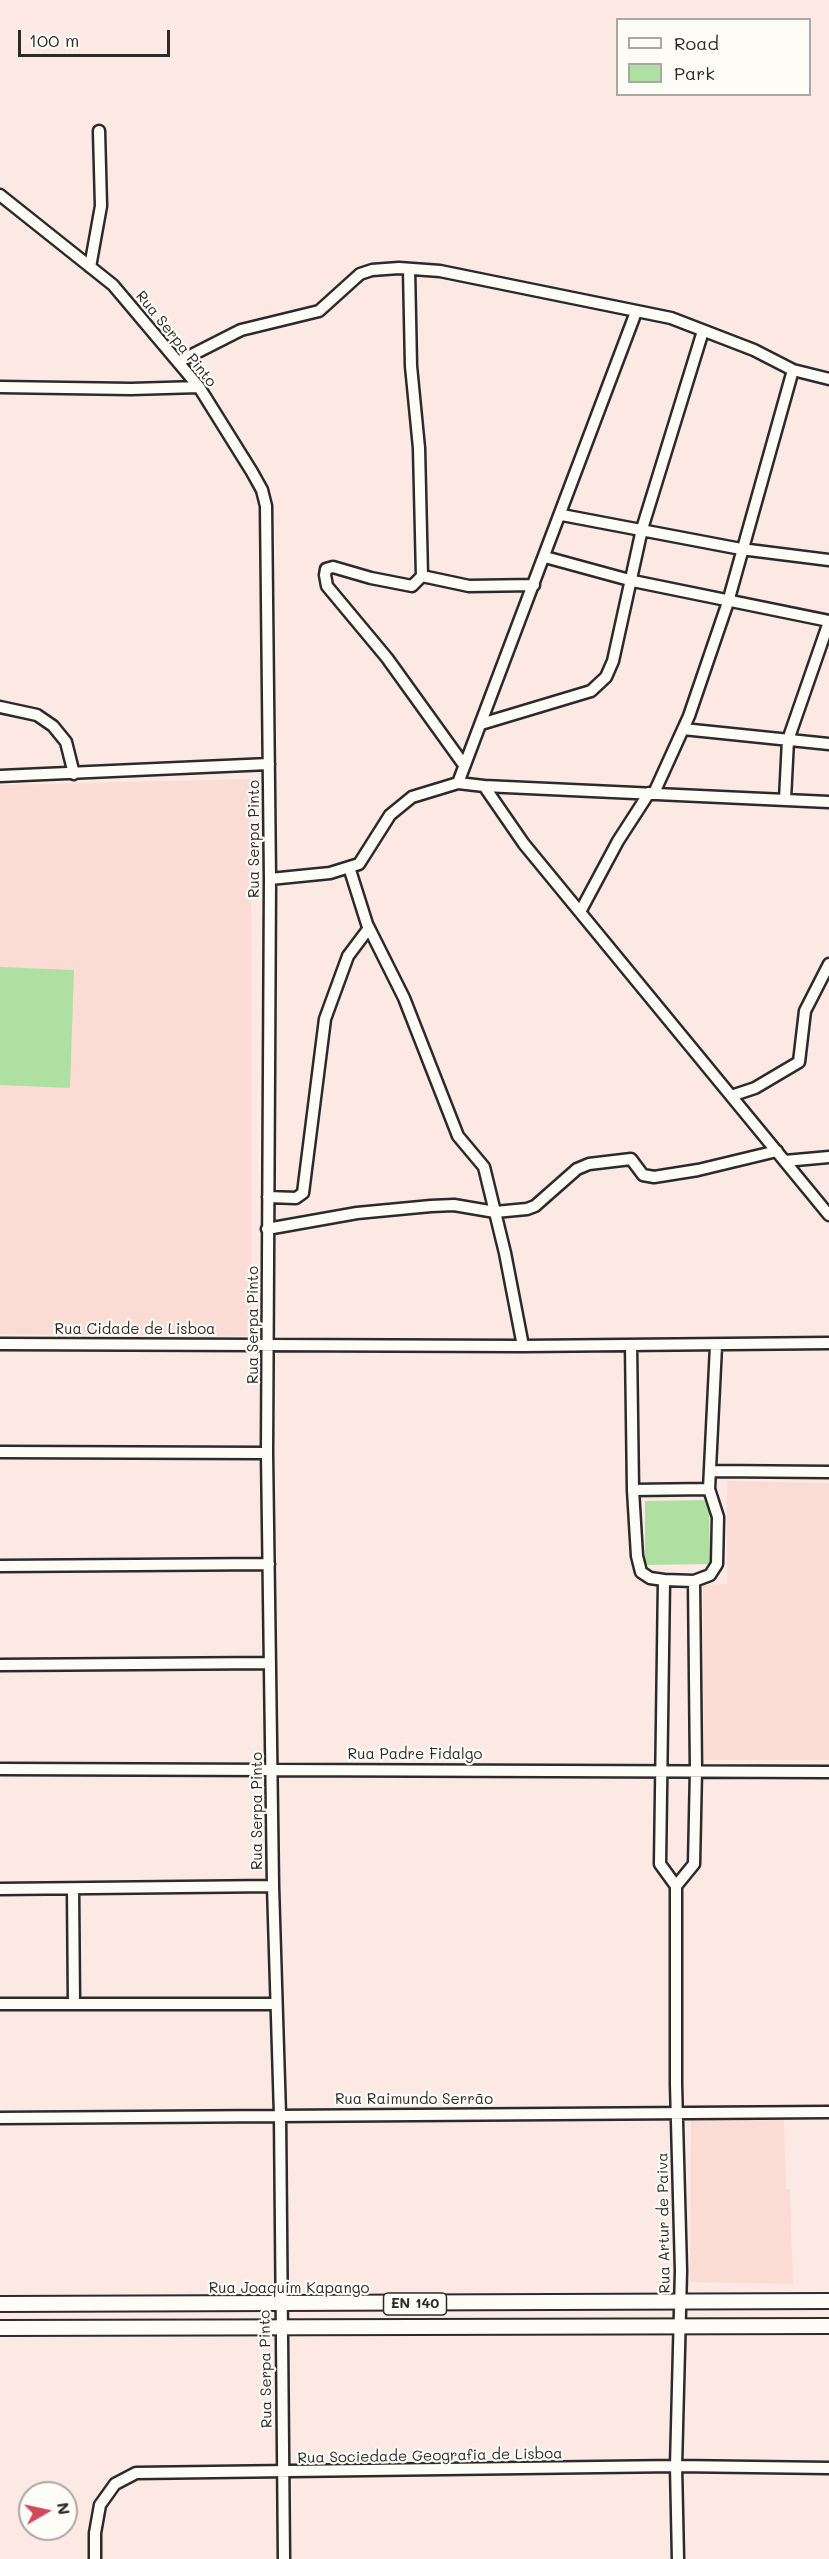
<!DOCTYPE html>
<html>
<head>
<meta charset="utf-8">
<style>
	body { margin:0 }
	#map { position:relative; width:829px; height:2559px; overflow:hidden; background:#fce9e3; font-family:Mali,sans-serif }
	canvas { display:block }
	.legend { position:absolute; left:616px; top:18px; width:195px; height:78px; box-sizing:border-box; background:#fdfcf7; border:2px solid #a9a8a5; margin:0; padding:8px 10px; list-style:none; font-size:18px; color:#2b2b2b }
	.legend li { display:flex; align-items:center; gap:12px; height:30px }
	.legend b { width:30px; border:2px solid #a9a8a5 }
	.north { position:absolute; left:18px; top:2481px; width:60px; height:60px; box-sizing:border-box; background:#fdfcf7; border:2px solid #a9a8a5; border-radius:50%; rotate:81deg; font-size:16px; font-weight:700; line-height:24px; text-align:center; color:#2b2b2b }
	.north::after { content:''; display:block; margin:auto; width:21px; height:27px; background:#d1495b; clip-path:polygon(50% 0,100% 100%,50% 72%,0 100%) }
	.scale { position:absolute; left:18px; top:30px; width:152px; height:27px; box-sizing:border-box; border:3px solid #2b2b2b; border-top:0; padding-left:8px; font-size:18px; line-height:21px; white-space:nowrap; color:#2b2b2b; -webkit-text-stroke:4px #fdfcf7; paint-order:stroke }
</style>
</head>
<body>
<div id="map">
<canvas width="829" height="2559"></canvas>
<ul class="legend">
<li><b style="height:8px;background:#fdfcf7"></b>Road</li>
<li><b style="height:16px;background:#aee0a1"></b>Park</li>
</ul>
<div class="north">N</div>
<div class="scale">100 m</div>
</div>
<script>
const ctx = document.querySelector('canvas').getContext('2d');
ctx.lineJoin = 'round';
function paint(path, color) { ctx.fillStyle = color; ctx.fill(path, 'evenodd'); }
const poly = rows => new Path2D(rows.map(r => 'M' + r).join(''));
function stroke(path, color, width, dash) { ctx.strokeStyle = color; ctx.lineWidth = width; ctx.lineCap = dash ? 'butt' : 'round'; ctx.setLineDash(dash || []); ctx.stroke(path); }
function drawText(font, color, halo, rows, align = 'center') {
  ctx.font = font + ' Mali,sans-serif'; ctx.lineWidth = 4.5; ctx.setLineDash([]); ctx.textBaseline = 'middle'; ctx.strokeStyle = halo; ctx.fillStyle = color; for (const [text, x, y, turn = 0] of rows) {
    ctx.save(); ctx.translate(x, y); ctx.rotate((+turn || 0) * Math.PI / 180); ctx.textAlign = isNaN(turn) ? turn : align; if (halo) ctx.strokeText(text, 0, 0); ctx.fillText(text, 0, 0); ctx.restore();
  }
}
const built = poly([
	[251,779,251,1336,0,1334,0,785],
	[727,1481,829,1483,829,1760,704,1760,703,1585,727,1584],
	[784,2120,786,2189,790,2189,793,2284,690,2282,691,2121]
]);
const green = poly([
	[0,967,74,970,70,1088,0,1085],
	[709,1500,710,1564,645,1565,645,1501]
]);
const minor = poly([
	[0,195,113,285,199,387,252,472,262,490,266,506,270,879,267,1453,273,1886,280,2115,284,2559],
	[90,267,101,206,99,131],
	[409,269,411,366,419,448,422,576],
	[178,362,241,330,319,311,360,274,372,270,399,268,440,271,671,318,754,350,793,370,829,379],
	[0,387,131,389,199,387],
	[562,515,741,549,829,560],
	[545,557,633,581,829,621],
	[422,576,412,586,371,578,333,567,326,569,325,575,327,586,387,658,464,765],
	[422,576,469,586,534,585],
	[0,707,37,715,53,726,66,742,74,774],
	[481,724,591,691,606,677,613,661,642,529,703,331],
	[683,729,829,744],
	[0,776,269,764],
	[458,783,636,312],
	[484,786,524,844,829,1215],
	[654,793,689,716,728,602,793,370],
	[785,799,788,740,829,622],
	[349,867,367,924,404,998,458,1136,484,1167,505,1253,523,1346],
	[270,879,330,873,359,864,390,815,412,797,458,783,484,786,829,802],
	[580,912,618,841,649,793],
	[731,1096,755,1088,799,1062,805,1011,829,964],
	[785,1161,829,1157],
	[268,1197,296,1198,303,1193,325,1019,348,956,369,928],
	[267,1229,357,1213,431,1206,454,1205,495,1212,527,1209,535,1206,577,1169,589,1164,631,1159,643,1175,654,1177,698,1170,777,1151],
	[0,1344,523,1346,829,1343],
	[631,1345,633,1490],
	[0,1452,267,1453],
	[712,1471,829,1472],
	[709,1489,718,1517,717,1564,710,1575,694,1581,696,1770,694,1864,676,1886,660,1864,664,1580,650,1578,641,1572,637,1556,633,1490,709,1489],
	[709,1489,716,1346],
	[0,1566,269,1564],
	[664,1580,694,1581],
	[0,1665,270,1663],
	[0,1769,829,1772],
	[676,1886,676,2084,681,2271,676,2466,678,2559],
	[0,1889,273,1886],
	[73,1889,74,2004],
	[0,2004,276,2004],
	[0,2118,829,2112],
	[95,2559,95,2533,100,2505,115,2484,136,2473,676,2466,829,2468]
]);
const major = poly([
	[0,2304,829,2301],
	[0,2328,829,2326]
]);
const shields = [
	[415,2304,63]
];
const shieldNames = [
	["EN 140",415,2304]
];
const streetNames = [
	["Rua Serpa Pinto",176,339,51],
	["Rua Serpa Pinto",254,839,-90],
	["Rua Serpa Pinto",253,1325,-90],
	["Rua Cidade de Lisboa",135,1329],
	["Rua Padre Fidalgo",415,1754],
	["Rua Serpa Pinto",257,1811,-90],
	["Rua Raimundo Serrão",414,2099],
	["Rua Artur de Paiva",664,2223,-91],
	["Rua Joaquim Kapango",289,2288],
	["Rua Serpa Pinto",266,2369,-91],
	["Rua Sociedade Geografia de Lisboa",430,2456,-1]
];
paint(built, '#fbdcd5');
paint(green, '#aee0a1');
stroke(minor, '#2b2b2b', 15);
stroke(major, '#2b2b2b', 18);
stroke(minor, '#fdfcf7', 10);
stroke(major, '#fdfcf7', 14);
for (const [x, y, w] of shields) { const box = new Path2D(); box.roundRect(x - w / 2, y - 11, w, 22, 4.5); ctx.fillStyle = '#fdfcf7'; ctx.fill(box); stroke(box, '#2b2b2b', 1.5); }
drawText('bold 14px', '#2b2b2b', null, shieldNames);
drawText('15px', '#2b2b2b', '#fdfcf7', streetNames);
</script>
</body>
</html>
